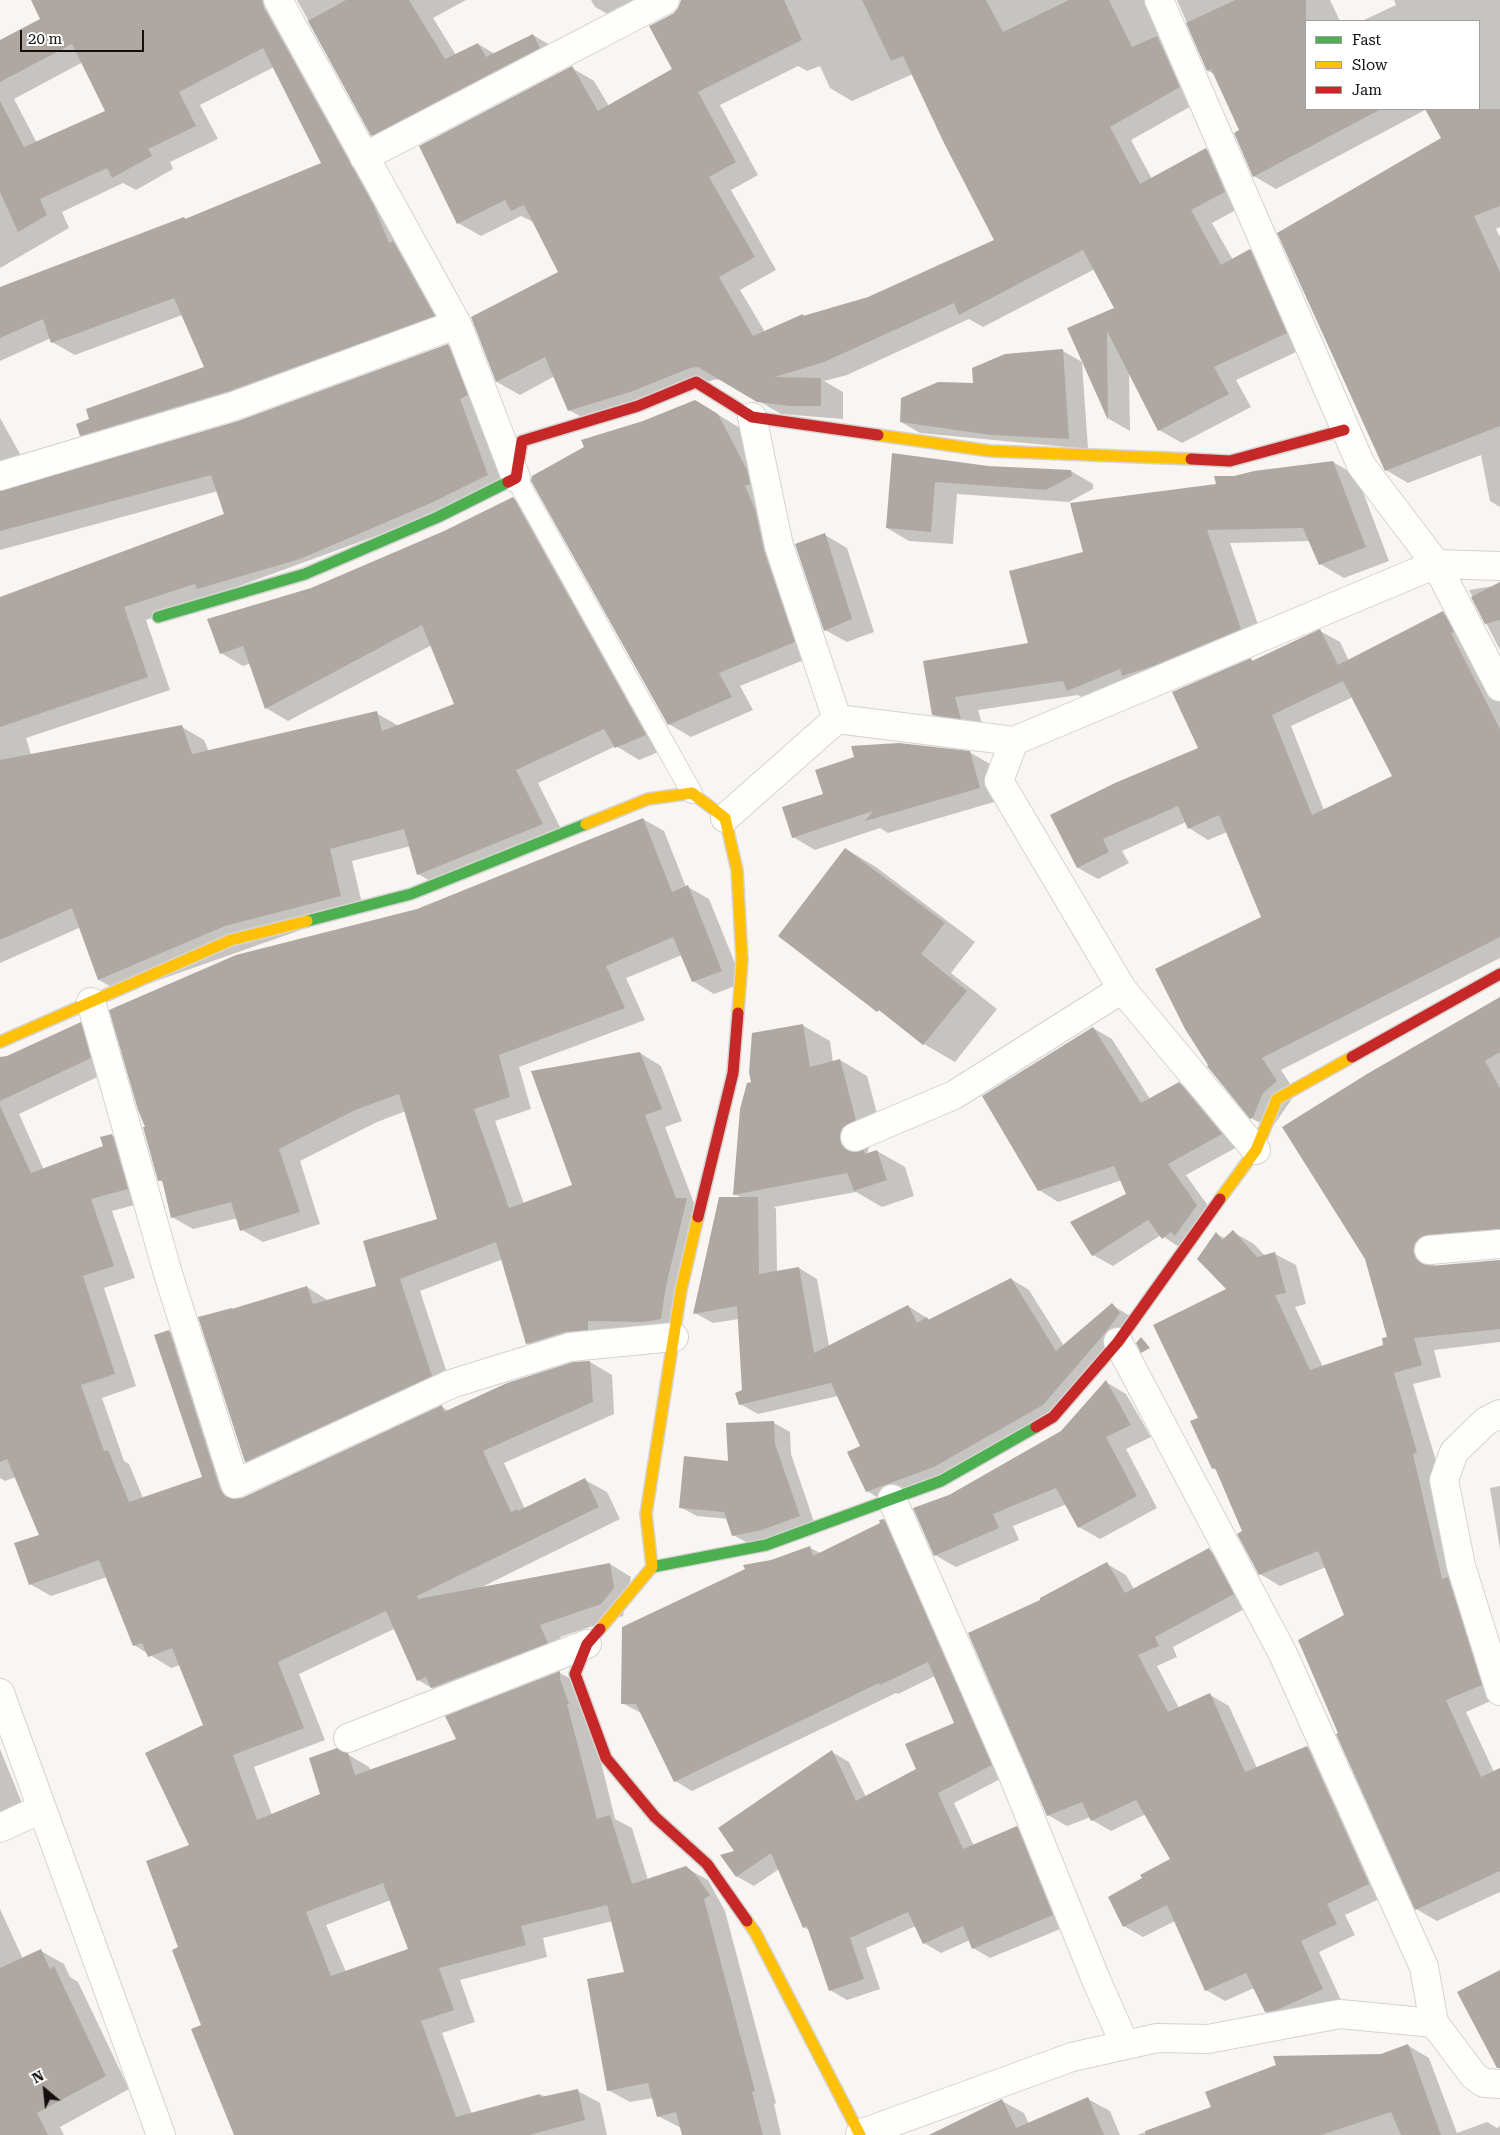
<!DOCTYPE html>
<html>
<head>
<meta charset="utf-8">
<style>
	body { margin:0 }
	#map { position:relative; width:1500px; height:2135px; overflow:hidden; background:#f8f5f2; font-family:"Roboto Serif",serif }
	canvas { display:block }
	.legend { position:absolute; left:1305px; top:20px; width:175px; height:90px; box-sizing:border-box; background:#fff; border:1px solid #a09f9f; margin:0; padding:6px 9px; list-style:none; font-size:15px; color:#120f0e }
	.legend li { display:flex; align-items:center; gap:10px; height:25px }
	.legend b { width:25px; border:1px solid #a09f9f }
	.north { position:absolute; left:20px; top:2065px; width:50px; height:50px; -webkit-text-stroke:4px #fff; paint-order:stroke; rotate:332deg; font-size:14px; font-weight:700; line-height:20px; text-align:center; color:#120f0e }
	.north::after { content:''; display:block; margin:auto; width:18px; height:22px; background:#120f0e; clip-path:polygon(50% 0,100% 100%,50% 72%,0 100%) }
	.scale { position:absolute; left:20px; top:30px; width:124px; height:22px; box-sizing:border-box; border:2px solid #120f0e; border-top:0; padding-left:6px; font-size:15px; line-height:18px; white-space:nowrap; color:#120f0e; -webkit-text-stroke:4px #fff; paint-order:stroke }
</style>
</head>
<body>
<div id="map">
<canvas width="1500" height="2135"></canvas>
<ul class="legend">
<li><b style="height:6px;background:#4caf50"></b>Fast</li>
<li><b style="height:6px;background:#ffc107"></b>Slow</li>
<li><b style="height:6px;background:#c62828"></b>Jam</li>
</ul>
<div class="north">N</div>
<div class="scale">20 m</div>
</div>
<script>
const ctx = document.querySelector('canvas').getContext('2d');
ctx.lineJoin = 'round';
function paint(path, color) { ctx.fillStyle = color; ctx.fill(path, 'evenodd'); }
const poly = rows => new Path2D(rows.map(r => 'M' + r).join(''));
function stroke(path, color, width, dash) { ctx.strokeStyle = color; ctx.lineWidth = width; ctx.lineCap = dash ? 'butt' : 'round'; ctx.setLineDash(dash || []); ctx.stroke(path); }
const shadow = poly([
	[33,0,292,0,456,328,104,448,81,435,205,367,182,315,75,355,52,342,51,338,0,361,0,288,184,218,187,220,323,164,274,67,200,105,218,139,170,162,173,169,136,190,123,183,62,212,69,228,0,268,0,41,42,19],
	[83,62,106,111,37,143,14,99],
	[297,0,466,0,433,18,456,55,478,44,495,54,533,35,555,48,394,148,372,135],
	[591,0,678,0,618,20,595,7],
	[682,0,1173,0,1202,100,1131,140,1152,179,1206,149,1229,162,1247,204,1212,223,1233,260,1250,250,1272,263,1309,346,1236,380,1251,407,1182,443,1159,430,1129,372,1130,431,1109,419,1069,328,1116,309,1095,269,983,327,969,319,847,375,824,381,843,392,843,419,781,414,721,379,713,380,592,423,569,410,555,376,520,395,497,382,473,318,560,273,535,223,521,216,481,236,458,223,572,68,594,81,609,106,674,69,651,26,679,10],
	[798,66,807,71,820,66,830,88,852,101,913,74,996,241,868,298,806,317,803,315,765,332,740,290,776,270,731,190,758,175,720,105],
	[1177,0,1330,0,1340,21,1306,21,1306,109,1479,109,1479,21,1362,21,1396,5,1394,0,1500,0,1500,227,1496,229,1500,237,1500,507,1490,501,1481,455,1408,483,1386,470,1443,138,1427,109,1276,189,1254,176,1240,131,1214,74,1208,71],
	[448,345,470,358,510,487,146,620,170,690,26,738,31,755,182,727,204,740,209,752,376,713,399,726,455,705,432,645,288,721,266,708,251,663,243,666,221,653,312,590,445,532,513,498,536,511,668,748,639,760,616,746,538,783,565,837,441,887,418,874,411,846,352,861,363,908,122,993,99,980,81,927,0,963,0,667,225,514,218,491,0,550,0,418,29,470,7,486,7,491,239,422],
	[1063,351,1082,362,1088,449,920,433,901,422,974,384],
	[717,414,740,428,769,483,816,655,740,686,753,710,691,737,669,724,643,422],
	[893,454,988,468,1071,471,1093,484,1093,489,1069,502,957,494,953,544,909,541,887,528],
	[1333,462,1357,476,1389,561,1344,578,1320,564,1310,541,1230,543,1264,642,1092,703,1078,695,978,710,984,731,957,728,933,714,925,662,1030,644,1084,553,1234,477],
	[825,535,847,548,874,632,847,642,825,630],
	[1500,585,1500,650,1469,590],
	[1443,613,1463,624,1500,696,1500,958,1281,1070,1296,1093,1271,1129,1251,1118,1210,1066,1262,918,1227,832,1208,840,1189,828,1186,822,1122,851,1129,863,1098,879,1078,868,1052,816,1199,748,1251,660,1254,661,1320,631,1340,642,1349,661],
	[1353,697,1394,776,1324,810,1291,726],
	[969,752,992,765,1001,800,888,833,880,828,815,850,793,837,825,795],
	[643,819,664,831,686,887,688,887,709,899,743,983,714,994,693,981,682,955,626,978,645,1020,519,1067,531,1109,495,1121,524,1204,574,1186,640,1053,661,1066,682,1121,665,1127,694,1203,682,1331,549,1356,527,1343,503,1259,420,1291,452,1388,267,1474,246,1462,232,1309,307,1287,329,1301,378,1286,438,1219,406,1111,377,1122,300,1161,320,1224,263,1242,242,1230,238,1218,193,1229,172,1217,164,1183,159,1180,417,910],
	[846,849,876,867,975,942,951,973,997,1009,955,1062,924,1044,780,936],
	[1500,999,1500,1241,1434,1263,1436,1269,1500,1261,1500,1342,1434,1350,1441,1377,1413,1384,1437,1464,1433,1465,1461,1586,1500,1697,1466,1712,1494,1772,1500,1769,1500,1892,1437,1921,1416,1909,1346,1616,1326,1567,1280,1586,1260,1574,1244,1531,1217,1471,1213,1468,1199,1419,1228,1290,1217,1234,1226,1239,1233,1232,1254,1244,1265,1256,1275,1254,1296,1265,1306,1304,1295,1307,1323,1367,1385,1346,1388,1338,1366,1259],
	[80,1024,102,1036,112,1070,19,1114,44,1170,104,1147,112,1135,134,1148,149,1201,112,1211,135,1278,104,1288,136,1386,102,1398,124,1461,129,1464,143,1498,204,1478,169,1331,191,1343,241,1499,442,1407,449,1411,573,1364,590,1362,612,1375,614,1414,504,1463,525,1509,585,1480,607,1492,620,1519,482,1587,610,1564,631,1577,623,1616,560,1637,569,1655,440,1693,418,1680,394,1629,299,1674,325,1740,254,1767,272,1815,322,1794,347,1754,369,1767,371,1771,458,1739,447,1717,560,1673,582,1685,615,1819,632,1828,648,1880,686,1868,708,1880,725,1911,776,2103,774,2104,781,2135,683,2135,681,2128,658,2116,653,2098,630,2102,608,2090,626,1973,613,1921,543,1938,547,1957,460,1980,475,2022,442,2033,472,2114,542,2095,546,2097,578,2091,600,2103,607,2135,235,2135,179,1948,205,1725,180,1665,171,1668,134,1645,107,1577,51,1596,30,1584,40,1536,16,1477,5,1481,0,1478,0,1059,7,1057],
	[391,1900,410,1949,346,1972,326,1925],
	[802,1025,830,1041,833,1062,840,1060,867,1076,883,1136,870,1144,867,1154,877,1151,905,1167,914,1196,882,1207,856,1192,774,1207,776,1209,777,1272,799,1268,817,1279,829,1346,908,1306,930,1320,1011,1279,1029,1290,1064,1346,1112,1305,1130,1316,1061,1415,885,1502,867,1491,862,1446,838,1396,758,1414,740,1404,743,1390,739,1319,713,1323,695,1313,742,1198,734,1194,752,1083],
	[1093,1028,1112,1039,1150,1099,1179,1083,1198,1094,1241,1145,1186,1175,1216,1217,1182,1249,1161,1235,1113,1266,1093,1255,1128,1194,1122,1180,1058,1202,1039,1190],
	[1106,1382,1126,1394,1151,1437,1126,1449,1157,1508,1100,1539,1079,1527,1067,1504,1013,1526,1019,1540,956,1567,935,1555,1062,1432],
	[774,1423,790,1432,791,1454,815,1525,750,1544,733,1535,728,1519,697,1516,680,1507],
	[1500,1486,1500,1549,1490,1488],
	[883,1520,901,1530,1008,1775,954,1803,974,1846,1017,1827,1034,1837,1070,1925,990,1958,973,1948,970,1940,941,1953,924,1943,916,1926,866,1948,880,1989,847,2000,830,1990,810,1931,804,1927,779,1869,754,1886,736,1876,736,1851,832,1752,849,1762,866,1797,918,1769,956,1724,935,1676,898,1694,896,1693,692,1791,675,1781,641,1713,622,1703,772,1561,809,1547,820,1553,882,1524],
	[1209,1550,1228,1561,1252,1605,1173,1647,1177,1657,1157,1666,1179,1708,1210,1695,1229,1706,1257,1768,1307,1747,1326,1758,1388,1895,1345,1915,1355,1935,1319,1952,1341,2000,1296,2020,1285,2023,1266,2012,1254,1988,1225,2001,1206,1990,1175,1921,1143,1937,1124,1926,1144,1879,1172,1859,1146,1814,1111,1831,1092,1820,1091,1817,1067,1826,1048,1815,1042,1600,1107,1564,1126,1575,1134,1589],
	[0,1749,26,1813,0,1824],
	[0,1909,23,1959,41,1951,64,1964,70,1977,78,1982,129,2089,60,2127,64,2135,0,2135],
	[1407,2045,1429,2058,1457,2133,1487,2122,1497,2128,1500,2126,1500,2135,1137,2135,1212,2108,1381,2056],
	[1088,2099,1110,2111,1120,2135,932,2135,1002,2101,1024,2113,1029,2124]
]);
const building = poly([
	[31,0,262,0,264,8,373,204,389,243,393,241,435,316,229,391,80,436,76,424,89,419,86,409,204,367,174,298,51,343,43,319,0,338,0,287,184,217,185,219,321,163,263,48,179,92,196,126,148,149,152,156,112,178,107,168,40,199,47,215,18,232,0,192,0,101,24,147,105,111,72,44,0,82,0,40,40,19],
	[346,0,409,0,445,59,478,43,486,57,533,34,540,48,371,136,308,21],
	[681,0,784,0,802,40,698,92,736,162,709,177,755,257,719,277,753,336,803,314,803,316,868,297,994,240,944,143,903,56,891,61,862,0,986,0,1003,32,1069,0,1109,0,1132,47,1157,36,1180,87,1110,127,1140,184,1206,148,1225,192,1191,210,1221,265,1250,249,1287,333,1214,367,1229,394,1158,431,1107,331,1108,420,1067,328,1114,308,1083,250,959,315,954,303,824,362,775,377,821,378,821,406,789,406,757,402,698,367,690,368,633,391,568,411,545,357,496,382,471,317,558,272,524,205,511,211,505,200,457,224,419,146,572,66,598,111,672,69,649,26,673,14,678,8],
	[1235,0,1306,0,1306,109,1381,109,1253,177,1234,133,1239,130,1211,69,1207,71,1186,23],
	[1425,109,1500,109,1500,206,1474,216,1500,272,1500,426,1385,471,1277,233,1441,138],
	[448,344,468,395,460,399,488,475,431,503,300,559,197,589,195,584,124,607,148,677,0,727,0,597,224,514,211,475,0,531,0,491,238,421],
	[1063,349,1069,439,991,435,900,422,901,398,938,382,973,383,972,368,1005,354],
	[695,400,718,414,747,470,750,484,745,486,755,509,764,551,795,642,719,673,732,697,668,725,531,481,532,476,584,447,581,440,643,421],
	[892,453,988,466,1071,470,1072,476,1046,490,935,482,931,532,886,528],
	[1333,461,1366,547,1319,565,1303,528,1207,530,1241,629,1153,666,1122,676,1120,669,1067,691,1063,681,955,697,961,719,932,715,923,661,1028,643,1009,571,1083,552,1070,503,1216,484,1214,476,1234,476,1254,471],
	[513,497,646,735,615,748,604,729,516,770,543,824,417,875,404,829,330,849,341,896,225,926,98,980,72,908,0,940,0,760,182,725,192,754,377,711,382,731,454,704,422,625,265,709,243,646,220,654,207,619,311,588,444,531],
	[825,533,852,619,824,631,795,544],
	[1500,582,1500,620,1485,624,1471,597],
	[1443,611,1454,632,1451,633,1500,729,1500,937,1262,1058,1277,1081,1263,1093,1253,1117,1250,1119,1207,1066,1208,1065,1185,1029,1155,969,1261,917,1219,815,1188,829,1178,806,1103,839,1109,852,1077,868,1050,815,1115,783,1198,748,1172,692,1251,658,1252,661,1320,629,1338,665],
	[1343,681,1392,776,1312,815,1272,715],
	[899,743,970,751,980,788,865,821,873,811,792,838,782,807,823,794,815,770,854,757,851,746],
	[643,818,672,892,688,885,722,971,692,982,673,937,606,966,625,1008,499,1055,510,1097,474,1109,509,1208,572,1185,531,1071,640,1052,662,1109,645,1115,676,1198,687,1198,666,1286,661,1319,644,1322,588,1321,588,1330,565,1332,526,1344,496,1242,400,1279,432,1376,245,1462,198,1317,232,1308,232,1309,307,1286,313,1304,376,1286,363,1241,437,1219,399,1094,355,1110,279,1149,300,1212,240,1231,231,1202,171,1218,162,1180,158,1181,143,1127,145,1127,138,1110,109,1010,236,955,417,909],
	[845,848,945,923,921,954,967,991,923,1045,879,1010,877,1012,778,936],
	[1500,997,1500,1052,1485,1061,1500,1088,1500,1229,1427,1235,1420,1238,1415,1243,1413,1251,1416,1259,1422,1264,1430,1266,1500,1260,1500,1329,1414,1338,1422,1365,1394,1373,1417,1452,1413,1454,1442,1579,1448,1577,1482,1685,1446,1700,1481,1777,1500,1768,1500,1871,1415,1910,1336,1734,1338,1733,1298,1640,1344,1615,1318,1551,1259,1575,1237,1534,1242,1531,1215,1468,1212,1469,1190,1421,1198,1418,1153,1325,1226,1289,1197,1259,1216,1232,1222,1240,1233,1230,1257,1257,1275,1252,1286,1293,1275,1295,1310,1370,1383,1345,1382,1338,1387,1337,1365,1259,1282,1127,1367,1074],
	[81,1022,91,1058,0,1101,0,1057,7,1056],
	[803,1024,810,1067,840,1059,856,1120,842,1128,840,1136,841,1144,845,1149,853,1152,864,1150,865,1154,877,1150,887,1180,854,1191,847,1173,733,1195,740,1109,747,1083,751,1082,749,1072,752,1033],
	[1093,1027,1141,1103,1179,1082,1222,1134,1168,1164,1197,1205,1175,1236,1171,1232,1162,1239,1148,1220,1092,1256,1070,1222,1126,1194,1114,1166,1038,1191,982,1096],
	[0,1106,31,1173,103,1146,100,1137,112,1134,128,1189,91,1199,114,1266,83,1276,115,1374,81,1385,104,1451,108,1450,129,1502,202,1477,154,1335,169,1330,220,1489,225,1496,233,1499,242,1498,442,1405,444,1412,507,1383,573,1362,590,1361,593,1402,483,1451,511,1512,517,1509,518,1511,585,1478,599,1507,417,1596,418,1599,610,1563,614,1588,601,1604,540,1625,548,1643,431,1688,426,1677,417,1681,386,1611,278,1662,304,1728,233,1755,257,1820,320,1794,309,1758,337,1748,348,1753,355,1775,456,1739,445,1716,560,1671,560,1679,569,1704,567,1704,597,1819,610,1815,632,1884,686,1866,695,1874,710,1895,704,1899,755,2091,752,2092,763,2135,682,2135,676,2112,657,2117,648,2083,607,2091,587,1979,624,1972,607,1905,521,1926,526,1945,439,1968,454,2010,421,2021,456,2117,540,2094,541,2097,578,2089,585,2120,529,2135,234,2135,191,2029,201,2025,172,1950,178,1947,146,1861,189,1845,145,1753,203,1725,172,1648,148,1657,142,1643,133,1646,99,1560,29,1585,14,1543,39,1535,7,1459,0,1462],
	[383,1883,408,1949,331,1976,306,1912],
	[719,1197,758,1197,759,1274,799,1267,814,1353,908,1305,917,1323,927,1317,928,1320,1011,1278,1056,1351,1112,1303,1120,1313,1106,1332,1043,1405,934,1467,866,1492,847,1452,860,1446,831,1383,739,1405,735,1393,742,1390,737,1306,693,1314],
	[1141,1337,1150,1348,1141,1353,1136,1343],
	[1106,1380,1131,1425,1106,1437,1137,1496,1078,1528,1056,1488,993,1514,999,1528,934,1556,913,1508,949,1495,1061,1431],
	[774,1421,775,1444,800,1516,762,1530,732,1536,724,1512,679,1508,684,1456,728,1461,726,1423],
	[884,1519,992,1765,938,1793,963,1849,1017,1826,1053,1915,972,1949,963,1926,923,1944,908,1912,850,1938,864,1979,829,1991,807,1926,803,1928,771,1853,736,1877,720,1855,734,1851,718,1828,832,1750,856,1801,916,1769,905,1744,954,1723,928,1662,880,1685,879,1683,674,1782,636,1704,621,1704,622,1627,745,1569,743,1565,771,1560,810,1546,813,1556,880,1523,879,1520],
	[1209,1548,1234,1594,1155,1637,1159,1646,1138,1655,1168,1712,1210,1693,1245,1772,1307,1746,1369,1884,1327,1904,1337,1924,1301,1941,1323,1989,1277,2010,1265,2012,1246,1973,1205,1991,1167,1905,1123,1927,1108,1897,1142,1878,1140,1875,1170,1859,1136,1800,1091,1821,1082,1802,1047,1816,968,1633,1040,1600,1040,1598,1107,1562,1125,1593],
	[41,1949,50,1969,54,1966,106,2076,37,2113,48,2135,0,2135,0,1968],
	[1500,1970,1500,2068,1497,2068,1457,1992],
	[1408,2044,1441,2135,1401,2135,1391,2112,1321,2135,1146,2135,1145,2131,1211,2107,1205,2092,1276,2065,1273,2056,1381,2054],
	[1088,2097,1104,2135,929,2135,1002,2099,1016,2128]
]);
const lane = poly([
	[516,478,692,793]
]);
const street = poly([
	[278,0,457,324,516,478],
	[1159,0,1361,465,1436,564,1500,687],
	[364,157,665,0],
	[752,417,779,546,837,719],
	[0,476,234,406,457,324],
	[1014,741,999,781,1122,989,1256,1150],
	[725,818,837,719,1014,741,1436,564,1500,566],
	[91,1002,169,1277,235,1484,451,1384,570,1347,674,1337],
	[855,1137,954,1095,1122,989],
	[1429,1250,1500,1244],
	[1118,1342,1283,1654,1424,1967,1434,2023,1474,2076,1484,2083,1500,2084],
	[1500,1414,1486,1421,1454,1452,1444,1480,1461,1566,1500,1691],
	[892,1499,1013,1775,1097,1982,1125,2045],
	[0,1693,161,2135],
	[348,1738,587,1644],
	[0,1828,41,1809],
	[860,2134,1072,2057,1157,2038,1208,2039,1340,2014,1434,2023]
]);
const fast = poly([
	[158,617,305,574,438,517,508,482],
	[307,921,411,894,586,824],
	[652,1567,766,1545,941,1481,1036,1427]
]);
const slow = poly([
	[878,435,990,451,1191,459],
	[586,824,648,799,692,793,725,818,737,870,742,960,738,1013],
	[0,1042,231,940,307,921],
	[1220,1199,1256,1150,1277,1099,1352,1057],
	[600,1629,652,1567,646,1514,681,1290,698,1217],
	[747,1921,755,1932,860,2135]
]);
const jam = poly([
	[1191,459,1230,461,1344,430],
	[508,482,516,478,522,441,638,406,696,382,752,417,878,435],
	[1352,1057,1500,974],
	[698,1217,733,1073,738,1013],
	[1036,1427,1053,1417,1118,1342,1220,1199],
	[600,1629,587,1644,575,1674,606,1758,655,1817,707,1864,747,1921]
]);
paint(shadow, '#0003');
paint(building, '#afa7a1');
stroke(lane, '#d5d3d0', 22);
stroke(street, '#d5d3d0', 30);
stroke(fast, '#d5d3d0', 14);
stroke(slow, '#d5d3d0', 14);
stroke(jam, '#d5d3d0', 14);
stroke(lane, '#fefefd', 20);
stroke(street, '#fefefd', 28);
stroke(fast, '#4caf50', 11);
stroke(slow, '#ffc107', 11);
stroke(jam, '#c62828', 11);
</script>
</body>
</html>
